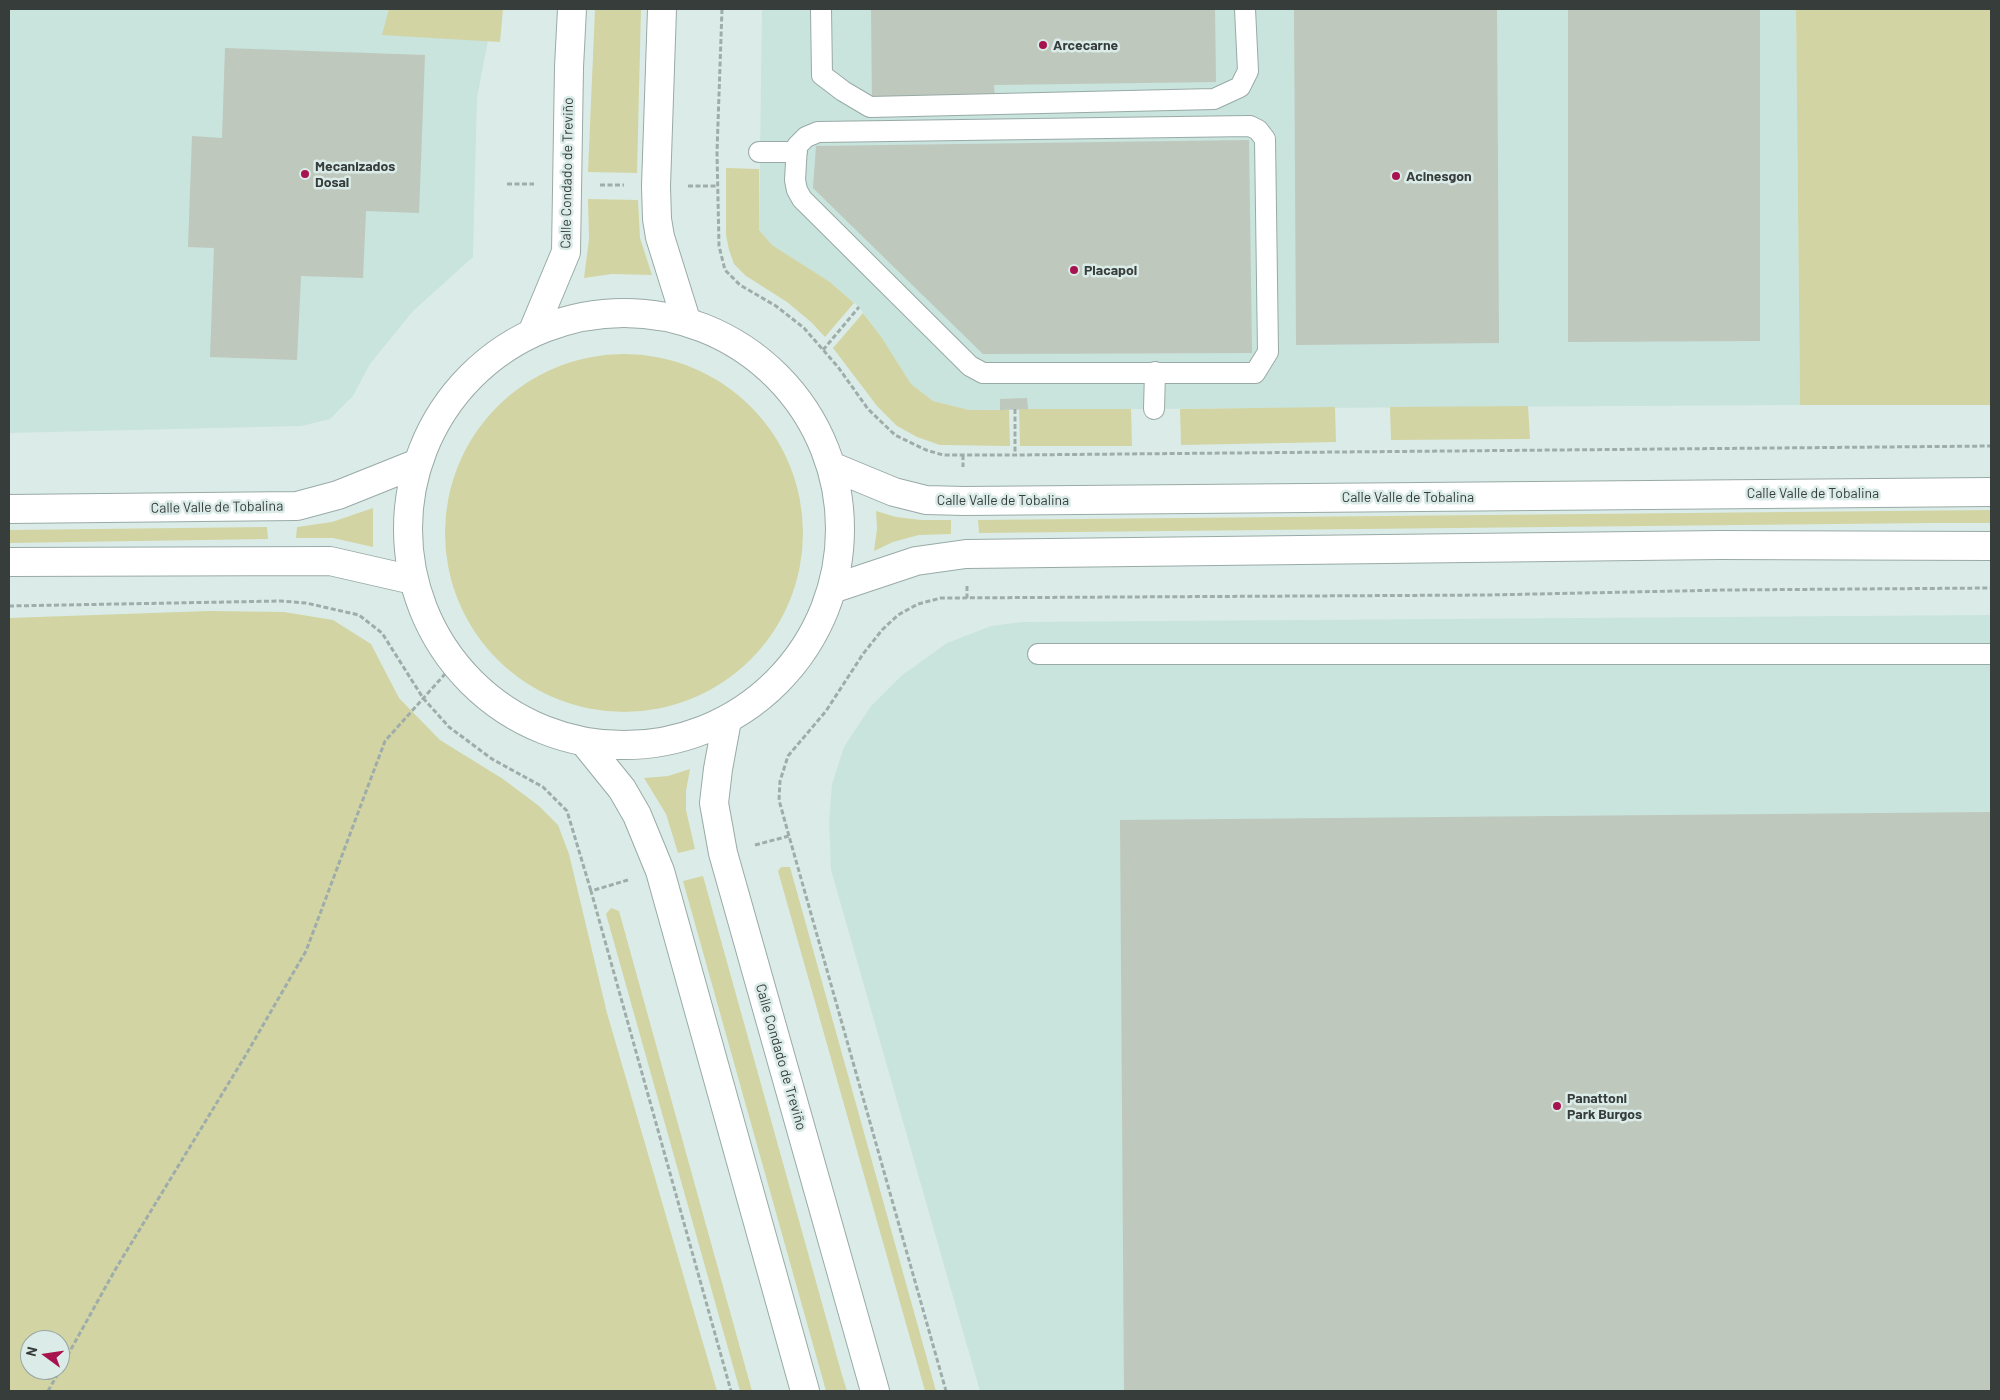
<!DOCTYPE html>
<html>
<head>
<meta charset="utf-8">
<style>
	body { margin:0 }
	#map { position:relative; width:2000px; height:1400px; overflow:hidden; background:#dbece8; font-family:Barlow,sans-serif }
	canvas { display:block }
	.frame { position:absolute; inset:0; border:10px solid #363d3b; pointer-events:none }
	.north { position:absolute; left:20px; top:1330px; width:50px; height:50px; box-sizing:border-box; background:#dbece8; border:1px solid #99a6a3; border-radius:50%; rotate:284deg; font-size:14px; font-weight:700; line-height:20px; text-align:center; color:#363d3b }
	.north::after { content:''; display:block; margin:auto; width:18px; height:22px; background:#a6134e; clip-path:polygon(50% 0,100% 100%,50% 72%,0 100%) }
</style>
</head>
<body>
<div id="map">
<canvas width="2000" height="1400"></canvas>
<div class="frame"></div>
<div class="north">N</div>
</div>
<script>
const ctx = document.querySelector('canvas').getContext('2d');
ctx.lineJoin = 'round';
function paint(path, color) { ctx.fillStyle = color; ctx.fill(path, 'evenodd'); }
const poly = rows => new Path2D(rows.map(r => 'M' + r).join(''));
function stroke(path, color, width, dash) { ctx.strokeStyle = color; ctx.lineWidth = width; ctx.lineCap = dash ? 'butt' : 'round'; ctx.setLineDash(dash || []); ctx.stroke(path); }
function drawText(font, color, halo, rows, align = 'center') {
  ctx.font = font + ' Barlow,sans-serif'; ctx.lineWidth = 5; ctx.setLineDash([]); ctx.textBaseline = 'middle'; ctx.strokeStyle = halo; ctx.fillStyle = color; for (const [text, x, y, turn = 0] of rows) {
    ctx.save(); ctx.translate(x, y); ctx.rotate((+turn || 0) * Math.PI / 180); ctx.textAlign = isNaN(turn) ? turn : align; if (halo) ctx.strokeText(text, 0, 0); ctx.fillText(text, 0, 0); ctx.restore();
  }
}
const built = poly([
	[9,9,494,9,477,98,473,257,413,311,370,364,353,396,330,419,301,426,9,433],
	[762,9,1796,9,1800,405,969,410,933,401,911,384,882,338,859,307,830,282,772,245,759,230],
	[1991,615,1991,1391,980,1391,831,870,829,823,832,784,844,747,871,706,901,676,947,643,991,626,1022,622]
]);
const green = poly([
	[389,9,503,9,500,42,382,35],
	[595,9,641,9,637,173,588,172],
	[1796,9,1991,9,1991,405,1800,405],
	[726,168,759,169,759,230,772,245,830,282,854,303,825,337,811,322,787,302,746,276,734,264,729,250,726,235],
	[588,199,638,200,640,238,652,275,612,274,584,278,589,239],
	[863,313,882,338,911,384,933,401,969,410,1009,410,1010,446,940,445,917,437,897,426,877,406,833,348],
	'445 533a179 179 0 1 1 358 0a179 179 0 1 1-358 0Z',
	[1528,406,1530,439,1391,440,1390,407],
	[1335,407,1336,442,1181,445,1180,409],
	[1019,409,1131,409,1132,446,1020,446],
	[373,508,373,547,333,538,296,538,297,527,332,522],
	[1991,510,1991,523,1932,523,979,533,978,520],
	[876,511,896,517,921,520,951,520,951,534,919,535,893,542,874,551,877,529],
	[267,527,268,539,9,543,9,530],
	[209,611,284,612,333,620,371,644,399,698,440,740,503,779,539,806,558,825,569,854,607,1013,717,1391,9,1391,9,618],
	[30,1340,60,1340,60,1370,30,1370],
	[690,769,686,791,686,810,695,849,678,853,666,814,644,778,668,776],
	[781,867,790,867,936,1391,925,1391,778,871],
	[703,876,842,1375,847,1391,826,1391,683,881],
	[611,908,619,911,752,1391,740,1391,606,914]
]);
const building = poly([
	[871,9,1215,9,1216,82,994,85,995,98,872,99],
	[1294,9,1497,9,1499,343,1296,345],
	[1568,9,1760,9,1760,341,1568,342],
	[225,48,425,55,419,213,366,211,363,278,301,276,297,360,210,357,214,248,188,247,192,136,222,138],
	[1249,140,1252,353,983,354,813,188,816,146],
	[1027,398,1028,409,1000,410,1000,399],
	[1991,812,1991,1391,1124,1391,1120,820]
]);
const path = poly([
	[722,9,717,152,719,246,725,270,740,285,776,306,804,328,838,367,868,409,895,435,926,450,943,455,1015,455,1991,446],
	[507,184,534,184],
	[600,185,624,185],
	[688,186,718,186],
	[823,350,859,307],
	[1015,409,1015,455],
	[963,455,963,467],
	[967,586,967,598],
	[9,606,281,601,306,603,359,615,382,633,423,698,449,727,492,759,543,787,567,811,591,891],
	[789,836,779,800,780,781,788,756,826,711,863,654,882,630,898,615,918,604,941,598,1488,595,1725,590,1991,588],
	[755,845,789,836,946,1391],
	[628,880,591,891,731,1391],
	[60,1369,115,1270,244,1058,306,951,385,741,454,664],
	[48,1391,60,1370]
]);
const service = poly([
	[821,9,822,75,843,91,870,107,1214,99,1240,87,1248,71,1245,9],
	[1250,126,1258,130,1265,139,1268,352,1255,373,983,373,970,366,802,199,797,190,795,180,797,146,806,137,818,132,1250,126],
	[759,152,797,152],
	[1154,409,1155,372],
	[1038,654,1991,654]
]);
const minor = poly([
	[662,9,656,186,657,219,660,237,686,320],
	'408 529a216 216 0 1 1 432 0a216 216 0 1 1-432 0Z',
	[533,331,566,252,569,67,572,9],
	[831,466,894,492,926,500,964,501,1991,492],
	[9,509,297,506,338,495,418,463],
	[9,562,330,561,413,580],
	[832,589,916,561,966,554,1720,545,1991,546],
	[727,720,718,769,714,803,723,853,875,1391],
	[584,742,622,789,637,815,660,871,805,1391]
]);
const markers = [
	[1043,45,5,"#a6134e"],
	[305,174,5,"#a6134e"],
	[1396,176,5,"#a6134e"],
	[1074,270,5,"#a6134e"],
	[1557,1106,5,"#a6134e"]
];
const poiNames = [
	["Arcecarne",1053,45],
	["Mecanizados",315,166],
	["Dosal",315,182],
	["Acinesgon",1406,176],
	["Placapol",1084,270],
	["Panattoni",1567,1098],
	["Park Burgos",1567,1114]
];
const streetNames = [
	["Calle Condado de Treviño",567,173,-89],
	["Calle Valle de Tobalina",1813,493],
	["Calle Valle de Tobalina",1408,497],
	["Calle Valle de Tobalina",1003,500],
	["Calle Valle de Tobalina",217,507,-1],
	["Calle Condado de Treviño",781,1057,74]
];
paint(built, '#c9e3dd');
paint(green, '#d2d4a3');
paint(building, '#bec8bd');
stroke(service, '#99aaa6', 22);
stroke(minor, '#99aaa6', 30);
stroke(path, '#9fadaa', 3, [5, 2.5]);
stroke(service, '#fff', 20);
stroke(minor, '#fff', 28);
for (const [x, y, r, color] of markers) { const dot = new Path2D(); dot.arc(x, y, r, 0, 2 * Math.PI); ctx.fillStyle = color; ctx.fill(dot); stroke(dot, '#dbece8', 2); }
drawText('bold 14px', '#363d3b', '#dbece8', poiNames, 'left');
drawText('14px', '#363d3b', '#dbece8', streetNames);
</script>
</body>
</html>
